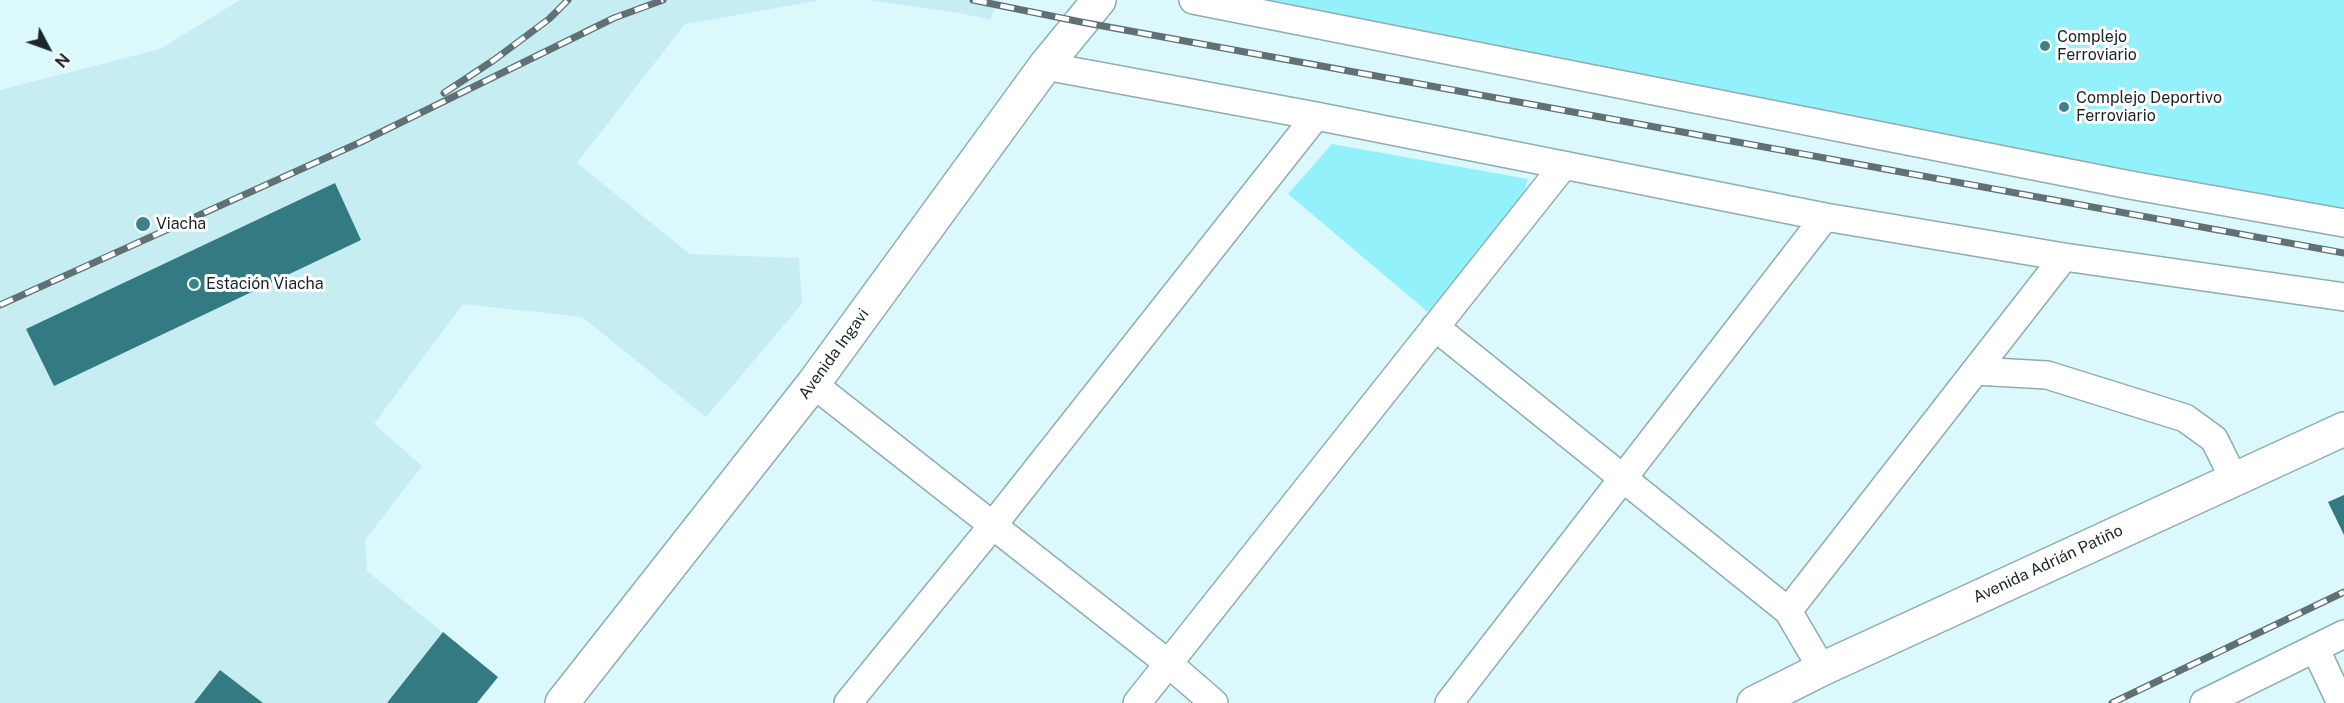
<!DOCTYPE html>
<html>
<head>
<meta charset="utf-8">
<style>
	body { margin:0 }
	#map { position:relative; width:2344px; height:703px; overflow:hidden; background:#dbf9fd; font-family:"Public Sans",sans-serif }
	canvas { display:block }
	.north { position:absolute; left:18px; top:18px; width:60px; height:60px; -webkit-text-stroke:4px #fff; paint-order:stroke; rotate:131deg; font-size:16px; font-weight:700; line-height:24px; text-align:center; color:#1b2628 }
	.north::after { content:''; display:block; margin:auto; width:21px; height:27px; background:#1b2628; clip-path:polygon(50% 0,100% 100%,50% 72%,0 100%) }
</style>
</head>
<body>
<div id="map">
<canvas width="2344" height="703"></canvas>
<div class="north">N</div>
</div>
<script>
const ctx = document.querySelector('canvas').getContext('2d');
ctx.lineJoin = 'round';
function paint(path, color) { ctx.fillStyle = color; ctx.fill(path, 'evenodd'); }
const poly = rows => new Path2D(rows.map(r => 'M' + r).join(''));
function stroke(path, color, width, dash) { ctx.strokeStyle = color; ctx.lineWidth = width; ctx.lineCap = dash ? 'butt' : 'round'; ctx.setLineDash(dash || []); ctx.stroke(path); }
function drawText(font, color, halo, rows, align = 'center') {
  ctx.font = font + ' "Public Sans",sans-serif'; ctx.lineWidth = 6; ctx.setLineDash([]); ctx.textBaseline = 'middle'; ctx.strokeStyle = halo; ctx.fillStyle = color; for (const [text, x, y, turn = 0] of rows) {
    ctx.save(); ctx.translate(x, y); ctx.rotate((+turn || 0) * Math.PI / 180); ctx.textAlign = isNaN(turn) ? turn : align; if (halo) ctx.strokeText(text, 0, 0); ctx.fillText(text, 0, 0); ctx.restore();
  }
}
const built = poly([
	[240,0,822,0,685,24,577,163,690,254,799,258,802,304,706,417,582,317,463,304,374,424,422,466,365,540,367,571,498,677,477,703,0,703,0,90,160,49],
	[867,0,998,0,990,20,960,13]
]);
const green = poly([
	[1219,0,2344,0,2344,209,1224,5],
	[1332,144,1528,179,1521,201,1428,312,1288,194]
]);
const building = poly([
	[335,183,361,240,54,386,26,329],
	[2344,495,2344,535,2328,502],
	[443,632,498,677,477,703,387,703],
	[220,670,263,703,194,703]
]);
const street = poly([
	[1193,0,2130,185,2344,223],
	[1045,66,1316,116,1825,217,2064,257,2344,297],
	[1435,327,1788,611,1822,669],
	[1975,371,2047,375,2185,418,2214,439,2234,479],
	[813,384,1169,664,1214,703],
	[1788,611,2064,257],
	[2315,648,2341,703],
	[848,703,993,525,1316,116],
	[1137,703,1564,165],
	[1449,703,1825,217],
	[2204,703,2344,634]
]);
const secondary = poly([
	[562,703,813,384,1045,66,1099,0],
	[1754,703,1822,669,2344,429]
]);
const rail = poly([
	[973,0,1081,22,2344,253],
	[444,93,494,60,549,19,568,0],
	[0,305,361,142,614,18,663,0],
	[2112,703,2344,592]
]);
const markers = [
	[2045,46,6,"#3b838b"],
	[2064,107,6,"#3b838b"],
	[143,224,8,"#3b838b"],
	[194,284,6,"#3b838b"]
];
const poiNames = [
	["Complejo",2057,37],
	["Ferroviario",2057,55],
	["Complejo Deportivo",2076,98],
	["Ferroviario",2076,116],
	["Viacha",156,224],
	["Estación Viacha",206,284]
];
const streetNames = [
	["Avenida Ingavi",834,354,-54],
	["Avenida Adrián Patiño",2048,564,-25]
];
paint(built, '#c6eef2');
paint(green, '#92f1fb');
paint(building, '#347a82');
stroke(street, '#8facaf', 30);
stroke(secondary, '#8facaf', 36);
stroke(street, '#fff', 27);
stroke(secondary, '#fff', 33);
stroke(rail, '#5f7174', 7);
stroke(rail, '#fff', 4.5, [14]);
for (const [x, y, r, color] of markers) { const dot = new Path2D(); dot.arc(x, y, r, 0, 2 * Math.PI); ctx.fillStyle = color; ctx.fill(dot); stroke(dot, '#fff', 2); }
drawText('16px', '#1b2628', '#fff', poiNames, 'left');
drawText('16px', '#1b2628', '#fff', streetNames);
</script>
</body>
</html>
